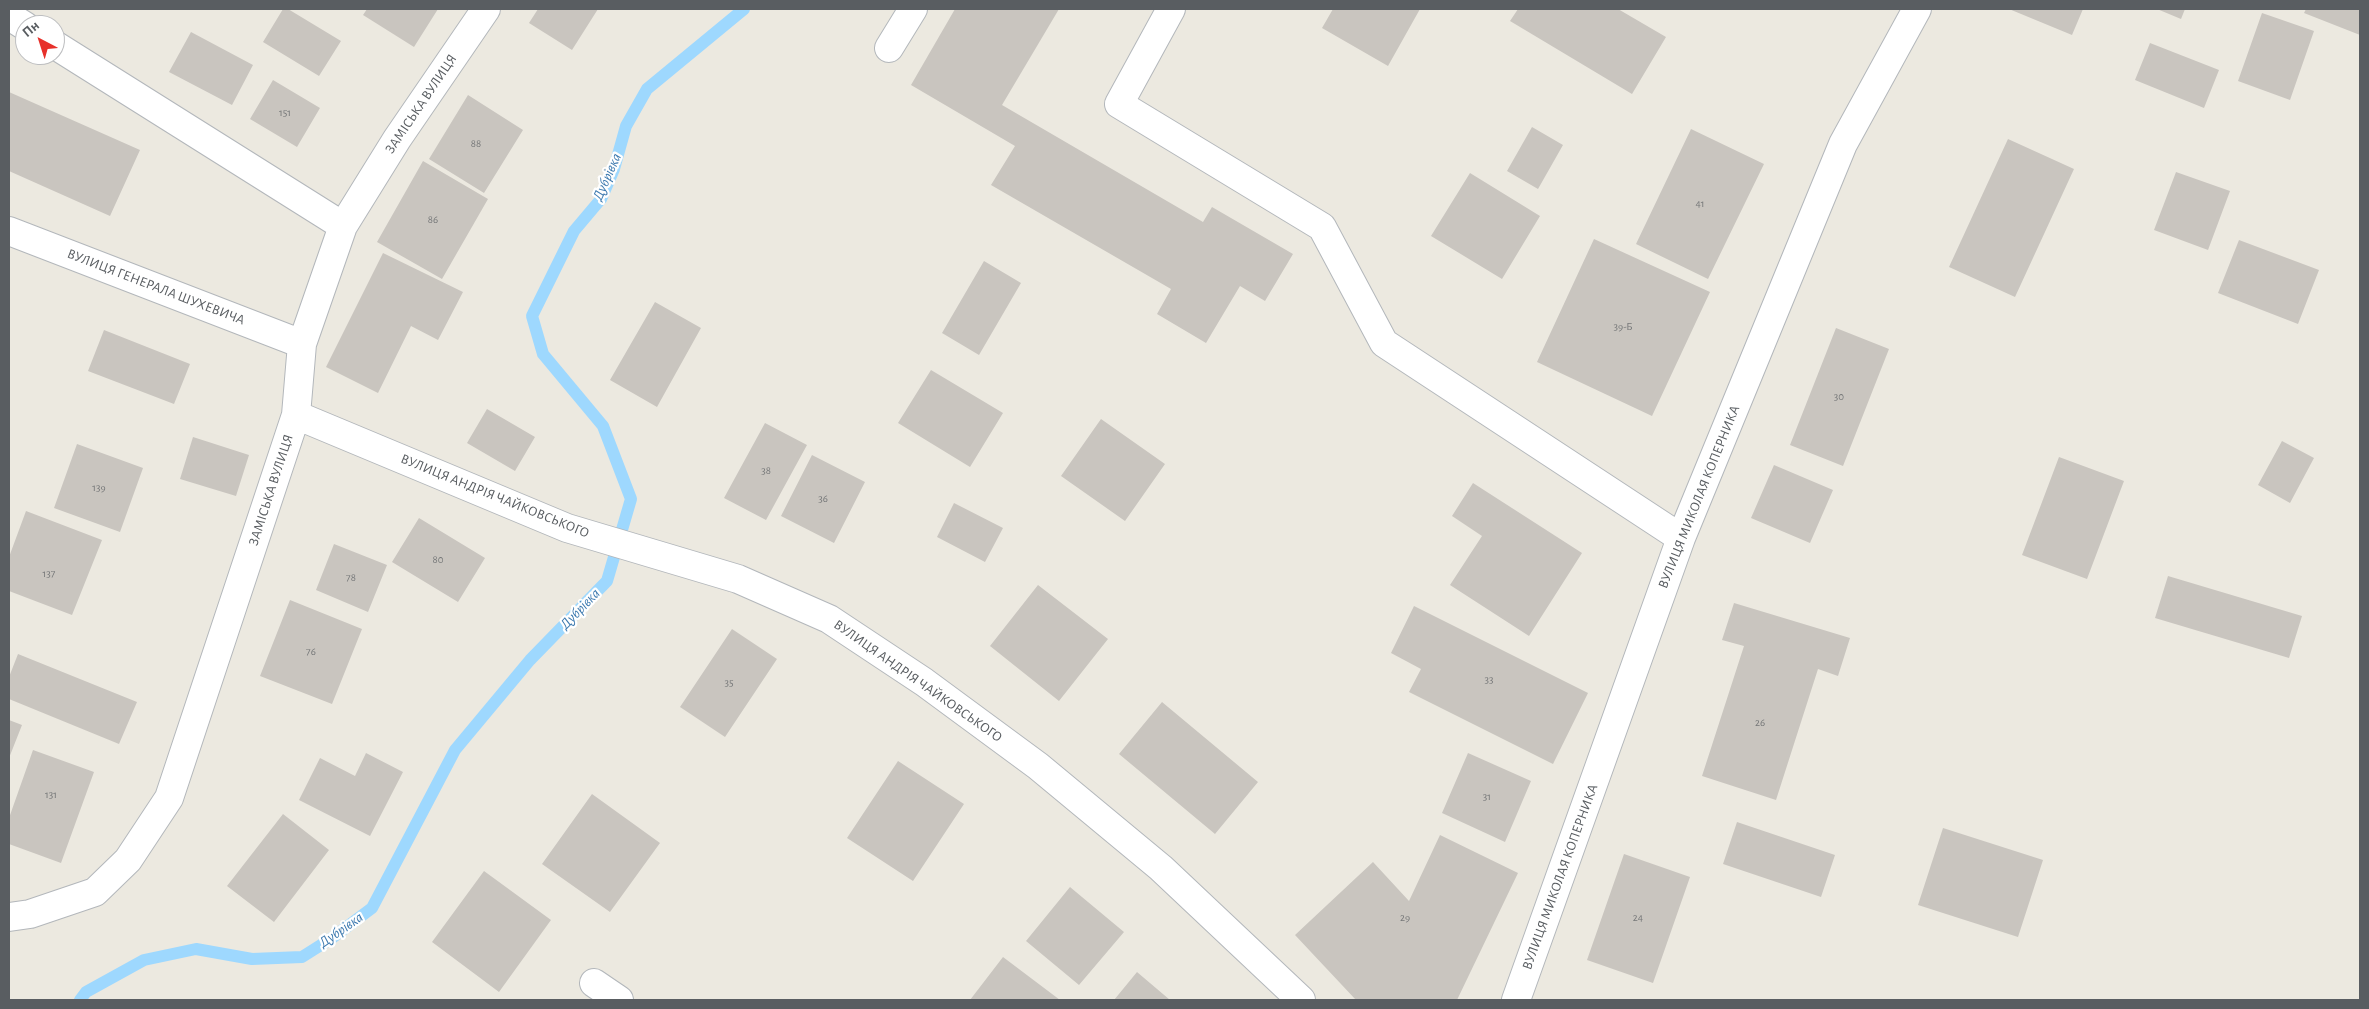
<!DOCTYPE html>
<html>
<head>
<meta charset="utf-8">
<style>
	body { margin:0 }
	#map { position:relative; width:2369px; height:1009px; overflow:hidden; background:#ece9e0; font-family:"Alegreya Sans",sans-serif }
	canvas { display:block }
	.frame { position:absolute; inset:0; border:10px solid #595d61; pointer-events:none }
	.north { position:absolute; left:15px; top:15px; width:50px; height:50px; box-sizing:border-box; background:#fff; border:1px solid #bdbec0; border-radius:50%; rotate:320deg; font-size:14px; font-weight:700; line-height:20px; text-align:center; color:#595d61 }
	.north::after { content:''; display:block; margin:auto; width:18px; height:22px; background:#e7312b; clip-path:polygon(50% 0,100% 100%,50% 72%,0 100%) }
</style>
</head>
<body>
<div id="map">
<canvas width="2369" height="1009"></canvas>
<div class="frame"></div>
<div class="north">Пн</div>
</div>
<script>
const ctx = document.querySelector('canvas').getContext('2d');
ctx.lineJoin = 'round';
const poly = rows => new Path2D(rows.map(r => 'M' + r).join(''));
function stroke(path, color, width, dash) { ctx.strokeStyle = color; ctx.lineWidth = width; ctx.lineCap = dash ? 'butt' : 'round'; ctx.setLineDash(dash || []); ctx.stroke(path); }
function paint(path, color) { ctx.fillStyle = color; ctx.fill(path, 'evenodd'); }
function drawText(font, color, halo, rows, align = 'center') {
  ctx.font = font + ' "Alegreya Sans",sans-serif'; ctx.lineWidth = 4.5; ctx.setLineDash([]); ctx.textBaseline = 'middle'; ctx.strokeStyle = halo; ctx.fillStyle = color; for (const [text, x, y, turn = 0] of rows) {
    ctx.save(); ctx.translate(x, y); ctx.rotate((+turn || 0) * Math.PI / 180); ctx.textAlign = isNaN(turn) ? turn : align; if (halo) ctx.strokeText(text, 0, 0); ctx.fillText(text, 0, 0); ctx.restore();
  }
}
const stream = poly([
	[80,1000,86,992,144,960,196,949,252,959,302,957,332,938,372,908,455,750,530,660,607,581,631,499,603,426,543,354,532,316,574,231,601,199,614,169,626,126,647,89,744,9]
]);
const building = poly([
	[283,9,288,9,341,41,319,76,263,42],
	[367,9,438,9,414,47,363,15],
	[538,9,598,9,572,50,529,23],
	[955,9,1059,9,1002,105,1203,222,1212,207,1293,254,1265,301,1240,286,1206,343,1157,314,1171,289,991,185,1015,146,911,85],
	[1333,9,1420,9,1388,66,1322,28],
	[1518,9,1618,9,1666,37,1632,94,1510,21],
	[2009,9,2083,9,2072,35],
	[2157,9,2185,9,2181,19],
	[2306,9,2360,9,2360,35,2304,13],
	[2262,13,2314,31,2290,100,2238,81],
	[191,32,253,65,232,105,169,72],
	[2150,43,2219,70,2204,108,2135,80],
	[273,80,320,108,297,147,250,119],
	[9,92,140,150,110,216,9,171],
	[468,95,523,130,484,193,429,159],
	[1532,127,1563,145,1538,189,1507,171],
	[1691,129,1764,164,1708,279,1636,244],
	[2008,139,2074,169,2015,297,1949,267],
	[423,161,488,199,442,279,377,242],
	[2176,172,2230,191,2208,250,2154,230],
	[1470,173,1540,216,1502,279,1431,236],
	[1594,239,1710,292,1652,416,1537,362],
	[2239,240,2319,270,2298,324,2218,293],
	[383,253,463,292,438,340,411,326,378,393,326,367],
	[984,261,1021,283,979,355,942,333],
	[655,302,701,328,657,407,610,380],
	[1836,328,1889,349,1843,466,1790,445],
	[104,330,190,364,174,404,88,371],
	[931,370,1003,413,970,467,898,423],
	[487,409,535,437,515,471,467,443],
	[1101,419,1165,464,1125,521,1061,476],
	[765,423,807,445,766,520,724,498],
	[193,437,249,455,236,496,180,479],
	[2282,441,2314,458,2290,503,2258,485],
	[77,444,143,468,120,532,54,508],
	[812,455,865,482,834,543,781,516],
	[2059,457,2124,481,2087,579,2022,555],
	[1774,465,1833,490,1810,543,1751,518],
	[1473,483,1582,553,1529,636,1450,585,1482,536,1452,516],
	[954,503,1003,528,985,562,937,537],
	[26,511,102,540,72,615,9,591,9,557],
	[419,518,485,558,458,602,392,562],
	[334,544,387,565,368,612,316,590],
	[2168,576,2302,616,2289,658,2155,618],
	[1038,585,1108,639,1059,701,990,646],
	[290,600,362,629,332,704,260,676],
	[1734,603,1850,638,1838,676,1818,669,1776,800,1702,776,1744,646,1722,640],
	[1414,606,1588,693,1553,764,1409,692,1421,669,1391,653],
	[732,629,777,659,725,737,680,707],
	[18,654,137,702,119,744,9,699,9,677],
	[1162,702,1258,782,1215,834,1119,754],
	[9,720,22,725,9,758],
	[33,750,94,772,61,863,9,844,9,818],
	[366,753,403,772,370,836,299,800,320,758,355,776],
	[1468,753,1531,781,1505,842,1442,813],
	[898,761,964,804,913,881,847,838],
	[592,794,660,843,610,912,542,864],
	[283,814,329,850,274,922,227,886],
	[1737,822,1835,855,1821,897,1723,864],
	[1943,828,2043,860,2018,937,1918,905],
	[1440,835,1518,873,1457,1000,1356,1000,1295,935,1373,862,1409,901],
	[1624,854,1690,877,1653,983,1587,960],
	[484,871,551,920,499,992,432,942],
	[1070,887,1124,932,1079,985,1026,941],
	[1003,957,1060,1000,970,1000],
	[1137,972,1170,1000,1114,1000]
]);
const minor = poly([
	[1171,9,1119,104,1322,227,1384,343,1681,538],
	[9,16,25,26],
	[55,45,343,226],
	[889,48,913,9],
	[9,231,302,344],
	[296,415,567,528,738,579,829,619,924,682,1038,766,1161,868,1301,1000],
	[9,917,30,914,95,892,128,860,169,798,296,415,302,344,343,226,397,139,486,9],
	[594,983,619,1000],
	[1516,1000,1681,538,1843,144,1917,9]
]);
const numberNames = [
	["151",285,113],
	["88",476,144],
	["41",1700,204],
	["86",433,220],
	["39-Б",1623,327],
	["30",1839,397],
	["38",766,471],
	["139",99,488],
	["36",823,499],
	["80",438,560],
	["137",49,574],
	["78",351,578],
	["76",311,652],
	["33",1489,680],
	["35",729,683],
	["26",1760,723],
	["131",51,795],
	["31",1487,797],
	["29",1405,918],
	["24",1638,918]
];
const streetNames = [
	["ЗАМІСЬКА ВУЛИЦЯ",421,104,-56],
	["ВУЛИЦЯ ГЕНЕРАЛА ШУХЕВИЧА",156,287,21],
	["ЗАМІСЬКА ВУЛИЦЯ",271,490,-72],
	["ВУЛИЦЯ АНДРІЯ ЧАЙКОВСЬКОГО",495,496,22],
	["ВУЛИЦЯ МИКОЛАЯ КОПЕРНИКА",1699,497,-68],
	["ВУЛИЦЯ АНДРІЯ ЧАЙКОВСЬКОГО",918,681,35],
	["ВУЛИЦЯ МИКОЛАЯ КОПЕРНИКА",1560,877,-70]
];
const waterNames = [
	["Дубрівка",607,177,-66],
	["Дубрівка",580,609,-46],
	["Дубрівка",341,930,-35]
];
stroke(stream, '#9ed8fe', 12);
paint(building, '#c9c5bf');
stroke(minor, '#b3b7bb', 30);
stroke(minor, '#fff', 28);
drawText('11px', '#757778', null, numberNames);
drawText('14px', '#595d61', '#fff', streetNames);
drawText('italic 15px', '#3c79af', '#fff', waterNames);
</script>
</body>
</html>
